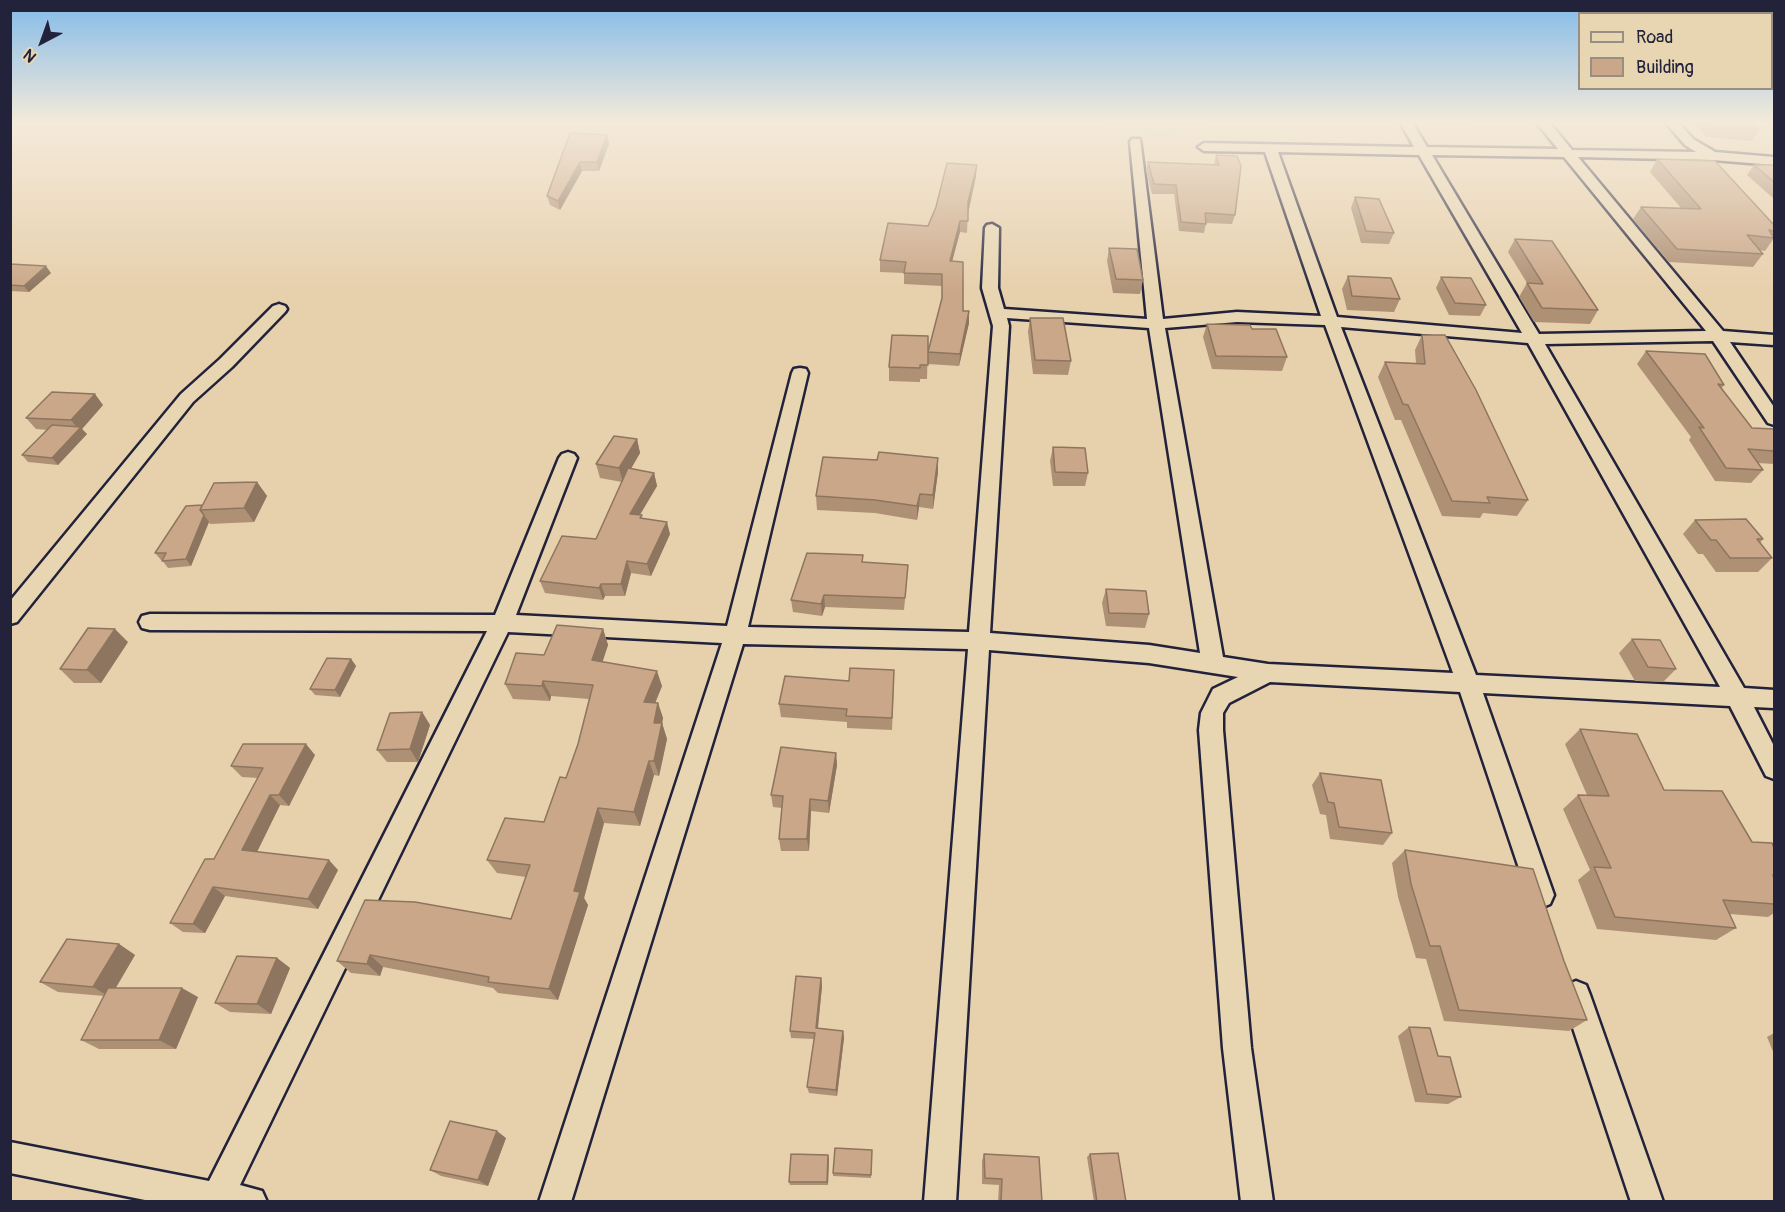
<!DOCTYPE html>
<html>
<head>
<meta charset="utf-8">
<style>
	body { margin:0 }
	#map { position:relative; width:1785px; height:1212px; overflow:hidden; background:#e7d0ac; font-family:Pangolin,sans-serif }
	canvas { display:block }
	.frame { position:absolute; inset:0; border:12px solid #22223b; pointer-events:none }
	.legend { position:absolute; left:1578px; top:12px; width:195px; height:78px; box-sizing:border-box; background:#e8d6b3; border:2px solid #998e83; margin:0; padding:8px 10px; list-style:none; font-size:18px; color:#22223b }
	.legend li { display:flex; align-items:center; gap:12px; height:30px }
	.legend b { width:30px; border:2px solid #998e83 }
	.north { position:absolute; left:12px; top:12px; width:60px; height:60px; -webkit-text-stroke:4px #e8d6b3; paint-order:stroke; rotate:221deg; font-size:16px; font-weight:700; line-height:24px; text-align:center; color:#22223b }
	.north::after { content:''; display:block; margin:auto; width:21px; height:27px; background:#22223b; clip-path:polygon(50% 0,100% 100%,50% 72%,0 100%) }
</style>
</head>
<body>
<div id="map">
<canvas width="1785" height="1212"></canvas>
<div class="frame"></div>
<ul class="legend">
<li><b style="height:8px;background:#e8d6b3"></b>Road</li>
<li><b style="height:16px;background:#caa788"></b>Building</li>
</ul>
<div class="north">N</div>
</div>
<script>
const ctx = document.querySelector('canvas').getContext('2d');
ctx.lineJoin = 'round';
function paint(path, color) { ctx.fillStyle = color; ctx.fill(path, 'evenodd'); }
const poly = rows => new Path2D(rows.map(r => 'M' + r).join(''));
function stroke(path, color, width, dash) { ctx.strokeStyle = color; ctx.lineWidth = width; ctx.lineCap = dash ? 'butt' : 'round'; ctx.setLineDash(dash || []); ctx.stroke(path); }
const green = poly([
	[1093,122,1207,122,1204,126,1160,137]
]);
const minor = poly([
	[1400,122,1412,122,1427,147,1558,149,1536,122,1549,122,1572,150,1696,152,1685,145,1665,122,1678,122,1693,139,1715,152,1774,157,1774,165,1713,160,1578,157,1723,331,1774,335,1774,345,1730,342,1774,407,1774,425,1768,423,1713,341,1545,344,1744,688,1774,690,1774,708,1754,707,1774,746,1774,779,1766,776,1730,706,1483,693,1554,895,1550,904,1541,908,1532,904,1528,895,1460,692,1270,682,1229,703,1223,713,1223,730,1251,1048,1273,1202,1241,1202,1223,1048,1199,730,1201,713,1213,689,1238,677,1149,663,989,650,956,1202,924,1202,968,649,743,644,571,1202,539,1202,722,643,508,632,240,1185,262,1191,267,1202,155,1202,10,1173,10,1142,209,1181,487,631,150,630,142,628,139,622,142,616,150,614,495,615,559,458,562,454,568,452,574,454,577,458,516,615,727,626,792,373,794,369,800,368,806,369,808,373,748,627,969,632,993,326,982,288,985,228,987,225,992,224,999,228,998,288,1004,309,1147,319,1130,142,1132,139,1140,139,1163,319,1237,312,1321,316,1265,152,1204,151,1198,147,1204,143,1414,147,1400,122],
	[1278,152,1419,155,1522,333,1337,317,1278,152],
	[1432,155,1564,157,1706,331,1539,334,1432,155],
	[1007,318,1149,328,1200,653,1149,645,990,633,1009,326,1007,318],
	[1237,322,1325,325,1453,673,1268,664,1223,657,1165,328,1237,322],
	[1341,327,1528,343,1720,687,1476,675,1341,327],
	[279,304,285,306,287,309,285,312,232,367,193,402,17,622,10,624,10,601,181,394,220,359,273,306,279,304],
	[1576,981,1586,985,1590,995,1663,1202,1631,1202,1562,995,1566,985,1576,981]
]);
const wall = poly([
	[1426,122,1471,122,1470,125,1427,125],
	[1693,122,1751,122,1759,130,1752,141,1707,137],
	[607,135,609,144,599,171,582,171,560,210,550,205,547,196],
	[1216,155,1235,215,1232,224,1206,223,1204,233,1179,231,1174,194,1152,194,1146,171,1148,162,1214,165],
	[1657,159,1774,225,1774,238,1765,251,1760,250,1763,254,1753,267,1669,262,1633,219,1641,207,1681,208,1650,172],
	[1754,165,1774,165,1774,199,1747,175],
	[976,176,968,211,967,233,960,232,952,261,963,311,969,323,959,366,928,364,928,352,942,300,942,286,904,284,904,273,880,272,880,260,928,226],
	[1355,197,1394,233,1389,244,1361,243,1351,208],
	[1515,239,1598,310,1590,324,1534,322,1519,297,1527,283,1508,252],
	[1109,248,1143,280,1140,294,1113,293,1107,261],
	[10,264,51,273,29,292,10,291],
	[1348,276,1400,299,1394,312,1347,310,1342,289],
	[1441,277,1486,305,1480,316,1449,315,1436,288],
	[1030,318,1071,361,1068,375,1033,374,1028,332],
	[1207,324,1252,329,1287,357,1282,371,1212,369,1203,337],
	[1422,335,1528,500,1517,516,1483,513,1480,518,1442,516,1401,420,1395,420,1378,377,1385,362,1416,363,1415,350],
	[928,336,927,379,920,379,920,382,889,381,889,367],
	[1646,351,1724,385,1721,389,1752,428,1774,429,1774,464,1758,463,1763,470,1751,483,1715,481,1689,440,1691,437,1637,364],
	[103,405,82,429,87,434,58,465,28,462,22,455,48,430,36,429,26,418],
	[637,439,640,453,631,469,654,473,657,486,640,515,643,519,670,534,651,576,631,573,625,596,605,596,603,600,545,593,540,581,596,539,622,482,600,478,596,464],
	[1053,447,1088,473,1085,486,1053,486,1050,461],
	[938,472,933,509,919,507,917,520,875,513,817,510,816,496],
	[257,482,267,496,254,522,210,524,209,522,191,566,168,568,162,560,161,560,155,553,202,505],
	[1695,520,1763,539,1760,543,1772,558,1758,572,1716,572,1703,554,1698,554,1683,534],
	[863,555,863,562,907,578,904,610,825,607,822,616,793,612,791,600],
	[1106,589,1149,614,1145,628,1106,626,1102,603],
	[603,629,608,645,602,662,662,686,655,703,658,703,663,718,662,723,667,739,659,776,654,775,640,826,604,823,584,898,588,905,558,1000,498,993,493,988,383,967,380,976,351,973,337,961,511,919,526,877,497,873,487,860,544,822,566,778,578,744,589,699,551,696,550,701,513,699,505,684,544,655],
	[1632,639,1676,669,1663,682,1635,681,1619,653],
	[128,642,101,683,74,683,60,669],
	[351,659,356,666,340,697,315,695,310,689],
	[849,681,894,683,892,730,847,728,847,722,781,717,779,704],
	[422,712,430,725,418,762,387,762,377,750],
	[1580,729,1664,790,1752,842,1774,848,1774,913,1768,917,1730,914,1736,928,1716,940,1597,929,1578,880,1590,870,1563,809,1578,795,1587,795,1565,744],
	[836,753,837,765,829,813,811,811,809,851,781,851,779,839,782,808,773,807,771,795],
	[315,755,289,806,280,805,257,852,338,870,318,909,225,896,205,933,183,932,170,923,214,859,258,778,242,777,231,766],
	[1320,773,1392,833,1383,845,1330,839,1326,815,1320,814,1312,785],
	[1405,850,1564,961,1587,1020,1569,1031,1444,1021,1426,959,1416,958,1398,897,1392,863],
	[119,944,135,955,116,988,198,997,176,1049,99,1049,81,1040,104,996,58,992,40,982],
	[277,958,290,968,271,1014,230,1012,215,1003],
	[821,978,822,986,818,1028,843,1031,844,1038,837,1096,809,1093,807,1087,814,1039,791,1038,790,1031],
	[1409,1027,1438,1056,1461,1097,1448,1104,1415,1102,1398,1036],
	[1774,1033,1774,1054,1767,1037],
	[506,1138,488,1186,441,1176,430,1170],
	[872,1153,871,1178,833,1176,833,1173],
	[984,1154,1042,1202,998,1202,999,1185,982,1184,982,1161],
	[1090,1154,1126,1202,1094,1202,1087,1157],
	[829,1158,828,1185,790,1185,789,1182]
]);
const shadedWall = poly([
	[607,135,609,144,599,171,597,162],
	[580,162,582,171,560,210,558,201],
	[977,165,976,176,968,214,968,202],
	[960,221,960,232,949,273,950,261],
	[46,266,51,273,29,292,24,286],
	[969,311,969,323,959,366,960,354],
	[95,394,103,405,82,429,87,434,58,465,52,458,79,430,71,420],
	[637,439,640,453,623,482,619,468],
	[938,458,938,472,933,509,933,495],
	[654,473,657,486,633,526,630,514],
	[257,482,267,496,254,522,244,508],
	[920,494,919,507,917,520,917,506],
	[204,515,209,522,191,566,186,559],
	[667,522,670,534,651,576,647,564],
	[627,561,631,573,625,596,621,584],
	[601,584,605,596,603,600,599,588],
	[824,595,825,607,822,616,821,604],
	[115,629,128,642,101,683,87,670],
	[603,629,608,645,598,676,592,660],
	[351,659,356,666,340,697,335,690],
	[657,671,662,686,649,718,644,702],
	[543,681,551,696,550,701,542,686],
	[658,703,663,718,659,738,654,723],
	[422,712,430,725,418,762,410,749],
	[662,723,667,739,659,776,654,761],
	[306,744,315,755,289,806,279,795],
	[836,753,837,765,829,813,828,801],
	[649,761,654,775,640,826,634,812],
	[270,795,280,805,253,860,242,850],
	[810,799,811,811,809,851,807,839],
	[598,808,604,823,584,898,588,905,558,1000,549,989,574,891],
	[329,860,338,870,318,909,308,899],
	[213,887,225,896,205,933,193,924],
	[119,944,135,955,110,997,93,987],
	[370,955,383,967,380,976,367,964],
	[277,958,290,968,271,1014,257,1004],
	[821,978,822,986,817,1035,816,1028],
	[182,988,198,997,176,1049,159,1040],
	[843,1031,844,1038,837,1096,836,1090],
	[497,1131,506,1138,488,1186,478,1180],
	[828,1155,829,1158,828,1185,827,1182]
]);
const building = poly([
	[1710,122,1751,122,1759,130,1713,126,1710,122],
	[570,133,607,135,597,162,580,162,558,201,547,196,570,133],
	[1216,155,1237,156,1241,166,1235,215,1205,213,1206,224,1181,222,1176,185,1154,184,1148,162,1219,165,1216,155],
	[1657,159,1715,161,1774,225,1774,231,1769,230,1774,238,1747,235,1763,254,1677,249,1641,207,1701,209,1657,159],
	[947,163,977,165,968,202,968,221,960,221,950,261,963,262,963,311,969,311,960,354,928,352,942,298,942,274,904,273,906,262,880,260,888,223,928,226,936,207,947,163],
	[1754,165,1774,165,1774,182,1754,165],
	[1355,197,1379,199,1394,233,1366,231,1355,197],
	[1515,239,1552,241,1598,310,1542,308,1527,283,1543,284,1515,239],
	[1109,248,1137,249,1143,280,1116,279,1109,248],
	[10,264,46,266,24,286,10,285,10,264],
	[1348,276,1391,278,1400,299,1352,296,1348,276],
	[1441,277,1471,278,1486,305,1455,303,1441,277],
	[1030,318,1063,318,1071,361,1035,360,1030,318],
	[1207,324,1250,325,1252,329,1276,329,1287,357,1216,356,1207,324],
	[892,335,928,336,928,365,920,365,920,368,889,367,892,335],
	[1422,335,1445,335,1476,390,1528,500,1487,497,1490,503,1452,501,1408,405,1403,404,1385,362,1425,364,1422,335],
	[1646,351,1705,354,1724,385,1718,384,1752,428,1774,429,1774,451,1748,449,1763,470,1726,468,1699,427,1704,428,1646,351],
	[52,392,95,394,71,420,26,418,52,392],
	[52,425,81,427,52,458,22,455,52,425],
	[614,436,637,439,619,468,596,464,614,436],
	[1053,447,1085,448,1088,473,1055,472,1053,447],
	[879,452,938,458,933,495,920,494,917,506,875,500,816,496,823,457,877,460,879,452],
	[628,468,654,473,630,514,642,515,640,518,667,522,647,564,627,561,621,584,601,584,599,588,540,581,562,536,596,539,628,468],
	[257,482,244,508,200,510,214,483,257,482],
	[202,505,200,510,204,515,186,559,162,561,166,553,155,553,186,506,202,505],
	[1746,519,1763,539,1757,539,1772,558,1730,558,1716,540,1711,540,1695,520,1746,519],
	[807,553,863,555,862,562,908,565,905,598,824,595,821,604,791,600,807,553],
	[1106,589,1146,591,1149,614,1109,613,1106,589],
	[557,625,603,629,592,660,657,671,644,702,658,703,654,723,662,723,654,761,649,761,634,812,598,808,574,891,580,892,549,989,488,982,489,977,370,955,367,964,337,961,365,900,415,902,511,919,530,865,487,860,505,818,544,822,560,777,566,778,578,744,593,685,543,681,542,686,505,684,516,653,544,655,557,625],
	[88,628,115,629,87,670,60,669,88,628],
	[1632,639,1660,640,1676,669,1648,667,1632,639],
	[327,658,351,659,335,690,310,689,327,658],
	[850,668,894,670,892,718,846,716,847,709,779,704,785,676,849,681,850,668],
	[422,712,410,749,377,750,390,713,422,712],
	[1580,729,1637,734,1664,790,1722,791,1752,842,1772,843,1774,848,1774,875,1773,875,1774,878,1774,904,1723,900,1736,928,1615,917,1594,867,1611,868,1578,795,1609,796,1580,729],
	[243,744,306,744,279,795,270,795,242,850,329,860,308,899,213,887,193,924,170,923,205,859,214,859,263,768,231,766,243,744],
	[781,747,836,753,828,801,810,799,807,839,779,839,783,796,771,795,781,747],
	[1320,773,1381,780,1392,833,1339,827,1334,803,1328,802,1320,773],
	[1405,850,1533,869,1564,961,1587,1020,1459,1010,1440,946,1430,946,1411,884,1405,850],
	[67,939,119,944,93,987,40,982,67,939],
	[237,956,277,958,257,1004,215,1003,237,956],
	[796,976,821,978,816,1028,843,1031,836,1090,807,1087,815,1033,790,1031,796,976],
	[108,988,182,988,159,1040,81,1040,108,988],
	[1409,1027,1430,1028,1438,1056,1450,1057,1461,1097,1427,1094,1409,1027],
	[450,1121,497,1131,478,1180,430,1170,450,1121],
	[835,1148,872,1150,871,1175,833,1173,835,1148],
	[1118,1153,1126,1202,1097,1202,1090,1154,1118,1153],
	[791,1154,828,1155,827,1182,789,1182,791,1154],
	[984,1154,1039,1157,1042,1202,1001,1202,1002,1179,985,1178,984,1154]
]);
paint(green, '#a5db9e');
stroke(minor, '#22223b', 5);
paint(minor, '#e8d6b3');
paint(wall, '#ae9075');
paint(shadedWall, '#8d755f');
paint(building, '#caa788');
stroke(building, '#8d755f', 1.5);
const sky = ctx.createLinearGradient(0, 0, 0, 292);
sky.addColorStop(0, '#83bbe9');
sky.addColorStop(0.42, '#f4eada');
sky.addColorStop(1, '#f4eada00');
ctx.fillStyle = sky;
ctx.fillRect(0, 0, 1785, 292);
</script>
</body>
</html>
